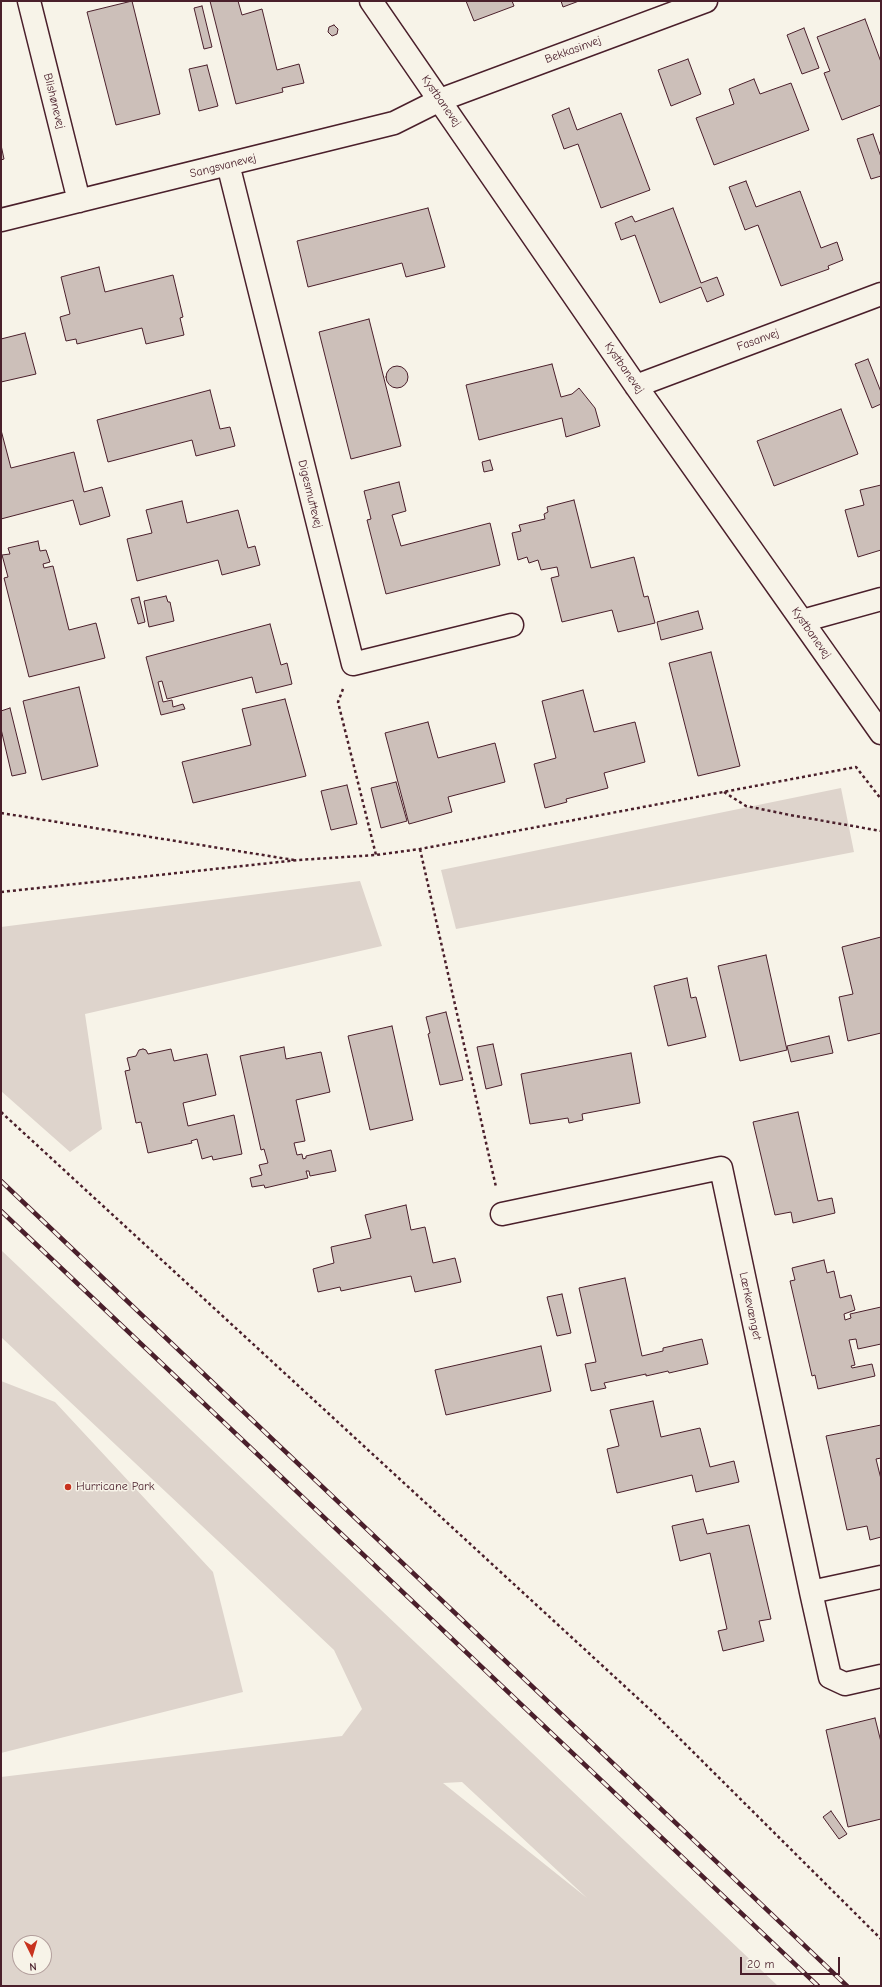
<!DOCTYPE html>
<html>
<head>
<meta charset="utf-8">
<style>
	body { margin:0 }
	#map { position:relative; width:882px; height:1987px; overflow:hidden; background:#f7f3e8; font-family:"Comic Neue",sans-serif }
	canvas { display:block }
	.frame { position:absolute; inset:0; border:2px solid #4a1f2b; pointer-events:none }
	.north { position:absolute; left:12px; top:1935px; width:40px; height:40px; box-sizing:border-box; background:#f7f3e8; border:1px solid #b29e9c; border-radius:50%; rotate:175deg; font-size:11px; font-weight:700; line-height:16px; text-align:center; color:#4a1f2b }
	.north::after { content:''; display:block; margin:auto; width:14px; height:18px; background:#c8321e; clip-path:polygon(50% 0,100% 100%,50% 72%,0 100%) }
	.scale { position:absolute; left:740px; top:1957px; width:100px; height:18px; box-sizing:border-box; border:2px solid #4a1f2b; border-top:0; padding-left:5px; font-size:12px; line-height:14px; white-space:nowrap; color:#4a1f2b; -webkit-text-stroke:3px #f7f3e8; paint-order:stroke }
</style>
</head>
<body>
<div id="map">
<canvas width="882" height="1987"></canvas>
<div class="frame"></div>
<div class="north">N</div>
<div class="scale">20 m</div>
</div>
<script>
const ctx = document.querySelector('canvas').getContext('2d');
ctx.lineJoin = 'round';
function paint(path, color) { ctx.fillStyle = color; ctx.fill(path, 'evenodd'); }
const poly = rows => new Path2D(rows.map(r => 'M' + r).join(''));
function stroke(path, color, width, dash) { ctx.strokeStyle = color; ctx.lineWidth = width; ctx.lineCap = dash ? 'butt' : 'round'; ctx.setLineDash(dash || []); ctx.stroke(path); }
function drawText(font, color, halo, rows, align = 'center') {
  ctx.font = font + ' "Comic Neue",sans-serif'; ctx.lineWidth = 3; ctx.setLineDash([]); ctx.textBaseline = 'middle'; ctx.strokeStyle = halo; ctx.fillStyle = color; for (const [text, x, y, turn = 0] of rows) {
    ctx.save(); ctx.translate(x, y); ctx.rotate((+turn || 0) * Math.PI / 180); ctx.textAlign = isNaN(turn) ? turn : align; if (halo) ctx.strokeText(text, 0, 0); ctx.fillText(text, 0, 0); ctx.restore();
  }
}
const green = poly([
	[841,788,854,852,456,929,441,870],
	[360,881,382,946,85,1014,102,1129,70,1152,1,1091,1,927],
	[1,1250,778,1986,1,1986,1,1777,342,1736,362,1709,334,1650,1,1337],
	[462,1782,587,1898,443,1783],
	[20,1943,44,1943,44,1967,20,1967],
	[1,1381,55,1402,213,1572,243,1692,1,1753]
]);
const building = poly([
	[132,1,160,114,116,125,87,12,132,1],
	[210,1,238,1,242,15,262,9,277,70,299,64,304,83,282,88,283,92,236,104,210,1],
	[466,1,512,1,514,6,474,21,466,1],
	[561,1,579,1,563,7,561,1],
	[202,6,212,47,204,49,194,8,202,6],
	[865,19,881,62,881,105,842,120,824,73,830,71,817,37,865,19],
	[334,25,338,29,337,34,332,36,328,32,329,27,334,25],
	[804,28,819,68,802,74,787,35,804,28],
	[688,59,701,94,671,106,658,70,688,59],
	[207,65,218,106,199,111,189,69,207,65],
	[754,79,760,94,791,83,809,130,714,165,696,118,734,104,729,89,754,79],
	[569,108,577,130,621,113,650,190,601,208,578,144,564,149,552,115,569,108],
	[873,134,881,157,881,176,871,179,857,139,873,134],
	[1,145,4,159,1,160,1,145],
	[746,181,756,207,800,191,821,248,837,242,843,260,828,266,829,269,781,286,758,225,745,230,729,187,746,181],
	[428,208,445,267,406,277,402,263,308,287,297,241,428,208],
	[673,208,701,283,717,277,724,295,707,302,701,287,660,303,635,235,621,240,615,223,632,216,635,222,673,208],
	[99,267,105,292,173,275,183,317,180,318,184,335,146,344,142,328,77,344,76,339,66,341,60,317,70,314,61,277,99,267],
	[369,319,401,446,351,459,319,332,369,319],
	[25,333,36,374,1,382,1,339,25,333],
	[868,359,881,392,881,404,872,408,855,364,868,359],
	[552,364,561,397,572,394,579,388,595,408,600,426,566,437,562,418,479,440,466,385,552,364],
	'386 377a11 11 0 1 1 22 0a11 11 0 1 1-22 0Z',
	[210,390,220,429,230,427,235,446,196,456,192,440,108,462,97,420,210,390],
	[841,409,858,454,774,486,757,441,841,409],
	[1,430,11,468,74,452,84,492,102,487,110,516,80,525,73,500,1,519,1,430],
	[490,460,493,470,484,472,482,462,490,460],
	[399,482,406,511,392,515,401,546,490,523,500,565,386,594,367,520,371,519,364,491,399,482],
	[881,485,881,550,858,557,845,510,864,505,860,490,881,485],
	[574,500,591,568,634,557,644,597,648,596,655,623,618,632,612,610,562,622,551,578,559,576,557,567,541,570,538,560,529,563,527,557,518,560,512,533,521,531,519,525,545,519,544,514,548,512,547,507,574,500],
	[182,501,187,523,238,510,248,548,255,546,260,565,222,575,218,560,137,581,127,539,152,533,146,510,182,501],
	[38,541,40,551,46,550,50,562,43,564,44,568,53,566,69,630,96,623,105,658,29,677,4,578,8,577,2,555,10,554,8,548,38,541],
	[166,596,168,602,170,602,174,621,149,627,144,601,166,596],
	[139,597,145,622,138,624,131,599,139,597],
	[698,611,703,629,661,640,657,622,698,611],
	[270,624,281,665,287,663,292,684,256,693,252,677,167,699,162,681,158,682,163,702,172,700,173,707,183,704,185,709,161,715,146,657,270,624],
	[711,652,740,766,698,776,669,663,711,652],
	[79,687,98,766,42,780,23,701,79,687],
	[583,690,594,732,635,722,645,762,604,773,608,788,566,799,567,802,545,808,534,764,556,758,542,701,583,690],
	[285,699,306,776,193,803,182,762,251,745,242,709,285,699],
	[10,708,26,773,12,776,1,729,1,711,10,708],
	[428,722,438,758,495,743,505,782,448,797,452,812,409,824,385,733,428,722],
	[396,782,407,821,381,828,371,788,396,782],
	[347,785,357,824,331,830,321,791,347,785],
	[881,937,881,1033,848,1041,839,997,853,994,842,947,881,937],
	[766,955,787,1050,740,1061,718,966,766,955],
	[687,978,691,998,696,997,706,1037,668,1046,654,986,687,978],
	[446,1012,463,1080,440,1085,428,1034,430,1033,426,1017,446,1012],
	[392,1026,413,1120,370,1130,348,1036,392,1026],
	[829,1036,833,1053,791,1062,787,1046,829,1036],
	[493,1044,502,1085,486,1089,477,1047,493,1044],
	[284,1047,286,1059,321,1052,330,1092,296,1100,305,1141,294,1143,297,1155,302,1154,303,1159,306,1158,306,1156,331,1150,336,1171,310,1176,309,1171,306,1171,308,1178,265,1188,264,1185,252,1187,250,1178,262,1175,259,1165,268,1163,264,1149,261,1150,240,1056,284,1047],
	[143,1049,146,1050,148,1054,171,1049,174,1061,207,1054,216,1095,183,1103,188,1126,234,1115,242,1154,213,1160,212,1156,202,1159,197,1139,191,1141,192,1143,148,1153,141,1122,136,1123,125,1071,130,1070,127,1058,136,1056,139,1050,143,1049],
	[631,1053,640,1103,582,1114,583,1120,569,1123,568,1118,530,1124,521,1074,631,1053],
	[798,1112,818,1201,832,1198,835,1213,793,1223,791,1212,775,1215,753,1122,798,1112],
	[406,1205,411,1230,425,1227,433,1263,455,1258,461,1282,415,1292,411,1276,341,1291,340,1287,318,1292,313,1269,334,1263,331,1247,371,1238,365,1215,406,1205],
	[824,1260,827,1273,834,1271,840,1298,851,1295,855,1310,844,1314,845,1320,851,1318,850,1314,881,1307,881,1344,858,1349,856,1339,849,1340,855,1365,851,1366,852,1368,872,1364,875,1376,818,1389,815,1375,812,1376,790,1281,795,1280,792,1268,824,1260],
	[625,1278,642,1356,663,1351,663,1348,702,1339,708,1364,669,1373,668,1371,646,1376,646,1374,604,1383,606,1388,591,1391,585,1364,596,1362,579,1288,625,1278],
	[562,1294,571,1333,557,1336,547,1297,562,1294],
	[541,1346,551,1391,446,1415,435,1370,541,1346],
	[653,1401,661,1437,700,1428,710,1467,734,1461,739,1482,696,1492,692,1475,617,1493,607,1449,619,1446,610,1410,653,1401],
	[881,1425,881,1458,876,1459,881,1479,881,1537,870,1540,867,1526,847,1530,826,1436,881,1425],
	[703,1519,707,1534,749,1525,771,1619,759,1621,764,1641,723,1651,718,1631,727,1629,710,1553,680,1561,672,1526,703,1519],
	[875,1718,881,1742,881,1819,848,1827,826,1730,875,1718],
	[831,1811,847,1834,839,1839,823,1817,831,1811]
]);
const path = poly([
	[343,689,338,702,376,855],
	[724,792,746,806,790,815,881,831],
	[1,813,294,860],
	[420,849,496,1187],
	[1,892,298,860,376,855,420,849,856,767,881,799],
	[1,1112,656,1715,881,1939]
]);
const minor = poly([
	[29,1,79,201],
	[371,1,636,386,881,733],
	[228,164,353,664,512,625],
	[1,220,394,123,440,100,706,1],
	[636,386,881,294],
	[802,621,881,599],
	[502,1214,721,1168,811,1592,881,1577],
	[811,1592,830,1677,845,1684,881,1676]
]);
const rail = poly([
	[1,1181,847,1986],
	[1,1211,818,1986]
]);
const markers = [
	[68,1487,4,"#c8321e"]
];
const streetNames = [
	["Bekkasinvej",573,50,-20],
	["Blishønevej",54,101,76],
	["Kystbanevej",441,101,55],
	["Sangsvanevej",223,166,-14],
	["Fasanvej",758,340,-20],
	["Kystbanevej",624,368,55],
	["Digesmuttevej",310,494,76],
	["Kystbanevej",811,633,55],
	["Lærkevænget",750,1306,78]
];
const poiNames = [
	["Hurricane Park",76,1487]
];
paint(green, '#ded4cc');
paint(building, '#ccbfb9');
stroke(building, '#4a1f2b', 1);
stroke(minor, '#4a1f2b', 25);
stroke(path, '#4a1f2b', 2.5, [3, 3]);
stroke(minor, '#f7f3e8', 22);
stroke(rail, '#4a1f2b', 4.5);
stroke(rail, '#f7f3e8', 3, [9]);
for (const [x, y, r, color] of markers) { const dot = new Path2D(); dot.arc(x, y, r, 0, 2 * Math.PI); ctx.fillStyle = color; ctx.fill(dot); stroke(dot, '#f7f3e8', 1.5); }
drawText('12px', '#4a1f2b', '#f7f3e8', streetNames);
drawText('12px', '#4a1f2b', '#f7f3e8', poiNames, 'left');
</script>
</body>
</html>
